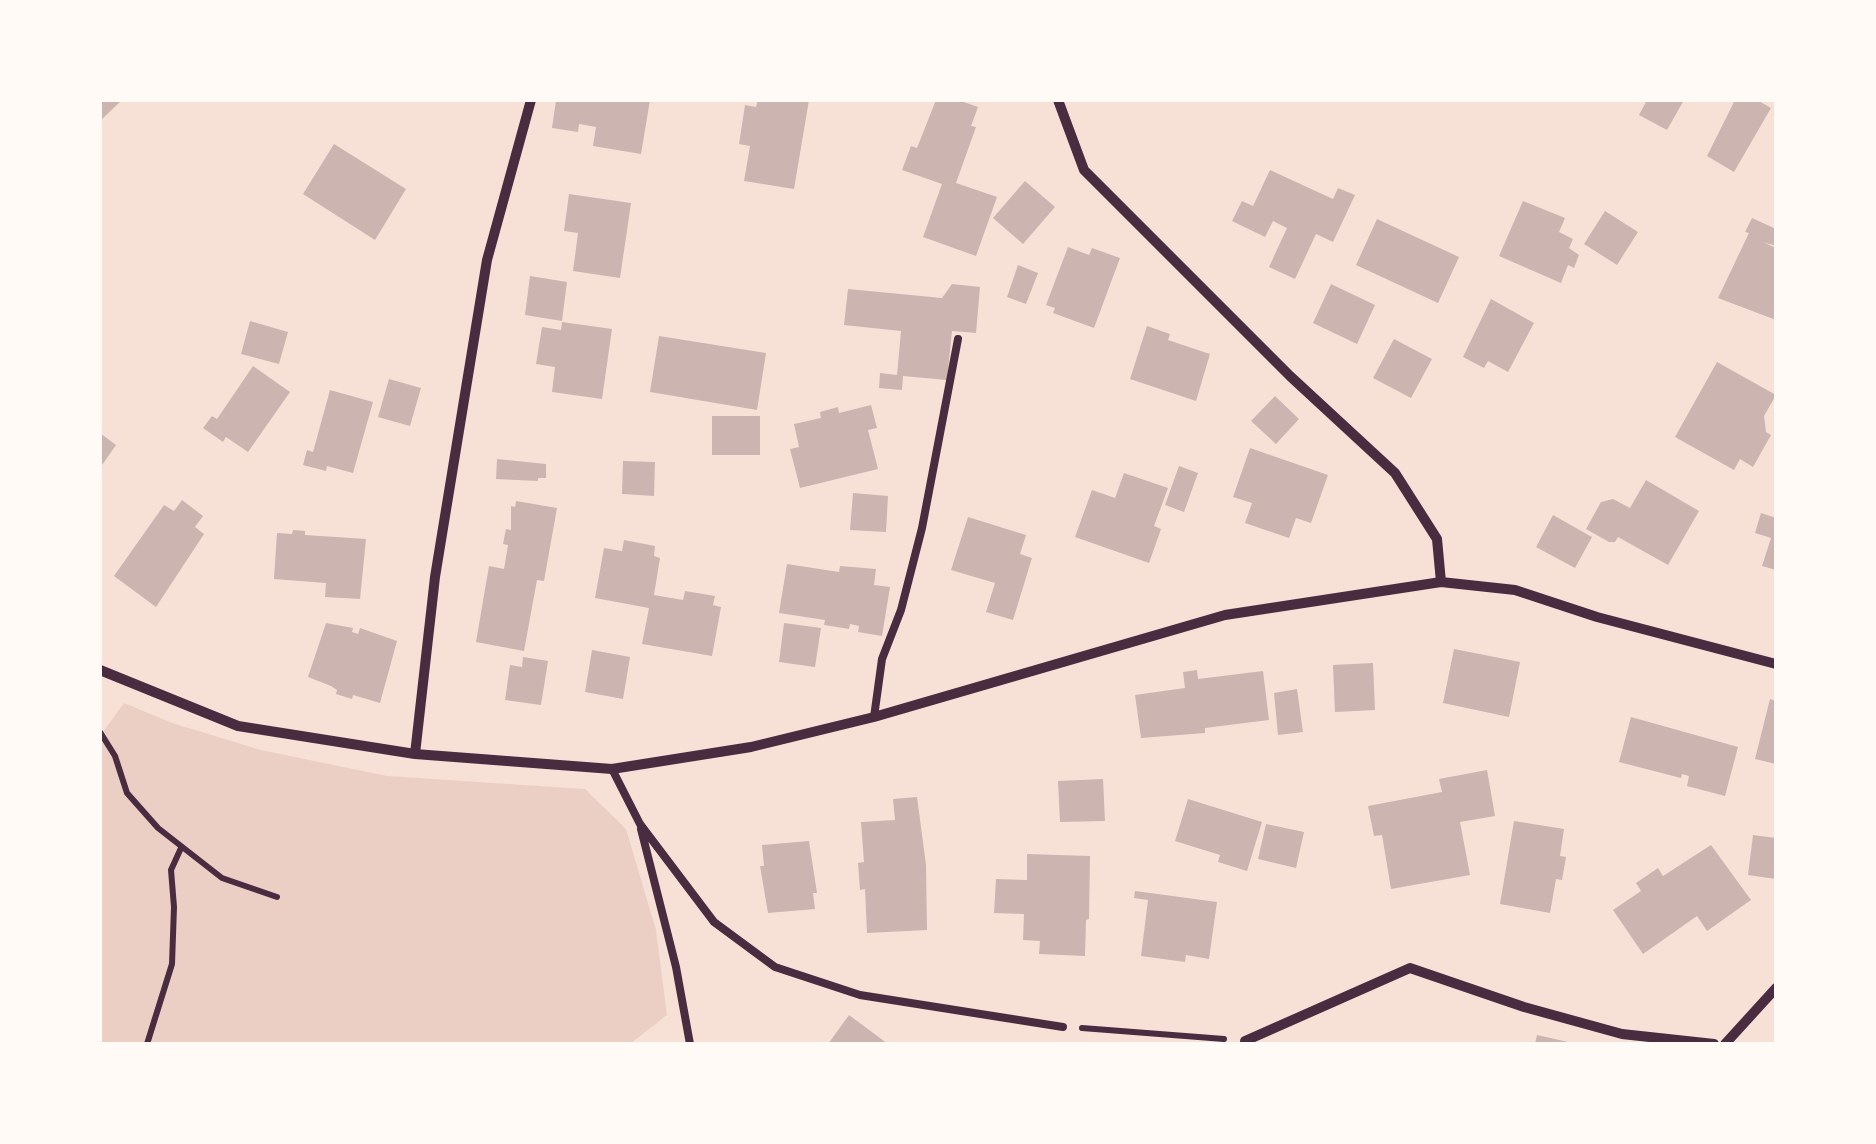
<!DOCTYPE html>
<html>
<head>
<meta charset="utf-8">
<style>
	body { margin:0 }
	#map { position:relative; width:1876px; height:1144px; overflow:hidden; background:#f7e1d7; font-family:Commissioner,sans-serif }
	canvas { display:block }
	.frame { position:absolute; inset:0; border:102px solid #fffaf5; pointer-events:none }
</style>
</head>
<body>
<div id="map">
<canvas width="1876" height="1144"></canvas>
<div class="frame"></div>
</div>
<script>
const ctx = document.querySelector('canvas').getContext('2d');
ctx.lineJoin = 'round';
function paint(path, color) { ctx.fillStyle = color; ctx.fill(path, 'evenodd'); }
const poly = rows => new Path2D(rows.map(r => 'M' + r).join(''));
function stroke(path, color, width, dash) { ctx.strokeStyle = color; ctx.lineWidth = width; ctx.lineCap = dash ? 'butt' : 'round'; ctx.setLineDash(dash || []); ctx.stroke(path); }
const green = poly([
	[124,703,172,723,261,750,387,776,585,789,626,829,656,930,667,1015,630,1044,100,1044,100,736]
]);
const building = poly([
	[100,100,122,100,100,121],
	[556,100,650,100,641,154,593,146,596,127,579,124,578,132,552,128],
	[758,100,809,100,794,189,744,181,750,146,739,144,745,105,756,107],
	[936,100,958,100,978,107,971,126,976,127,956,183,997,197,976,256,923,237,942,184,902,170,911,146,917,148],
	[1647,100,1684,100,1667,130,1639,115],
	[1735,100,1757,100,1771,108,1734,172,1707,156],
	[334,144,406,189,375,240,303,194],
	[1270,170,1333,199,1338,188,1355,195,1333,242,1316,234,1295,279,1269,267,1287,228,1273,221,1265,237,1232,221,1242,201,1253,206],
	[1025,181,1055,207,1023,244,993,218],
	[569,194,631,203,620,278,573,271,578,233,564,231],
	[1523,201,1565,218,1559,232,1573,239,1569,248,1579,255,1574,268,1568,265,1561,283,1499,256],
	[1605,211,1638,232,1617,265,1584,244],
	[1752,218,1776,229,1776,246,1763,242,1776,248,1776,320,1718,298,1749,233,1745,232],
	[1377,219,1459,257,1438,303,1356,265],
	[1068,247,1089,255,1092,248,1120,258,1094,328,1053,313,1055,308,1046,305],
	[1018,265,1038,273,1026,304,1007,297],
	[530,276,567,282,562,321,525,315],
	[952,284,980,287,976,333,952,331,947,380,903,376,902,390,879,388,880,373,897,375,901,331,844,325,848,289,942,298],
	[1331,284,1375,305,1357,344,1313,323],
	[1491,299,1534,323,1508,372,1488,361,1484,368,1463,357],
	[250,321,288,332,279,364,241,354],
	[562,322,612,329,602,399,552,392,555,367,536,364,542,327,561,330],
	[1147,326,1170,334,1168,340,1210,354,1196,401,1130,379],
	[659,336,766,353,757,410,650,392],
	[1394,339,1432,359,1411,398,1373,378],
	[1717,362,1776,395,1764,416,1766,432,1771,435,1753,467,1740,459,1734,470,1675,437],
	[253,366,290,392,248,452,226,437,223,442,203,428,212,416,217,419],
	[389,379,421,388,410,426,378,417],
	[330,390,373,402,353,473,327,466,326,471,303,465,307,450,313,452],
	[1275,396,1299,419,1276,444,1251,421],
	[871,405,877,428,868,430,878,469,800,488,790,449,799,447,794,424,821,418,820,412,838,407,839,413],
	[712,416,760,416,760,455,712,455],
	[100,433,116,445,100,468],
	[1250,448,1328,475,1311,523,1296,518,1289,538,1245,523,1252,503,1233,497],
	[497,459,546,464,546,478,538,478,538,481,496,479],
	[623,461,655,462,654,496,622,494],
	[1179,466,1198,473,1184,512,1165,505],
	[1124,473,1168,488,1154,526,1161,529,1149,563,1075,537,1092,490,1115,498],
	[1646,480,1699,511,1668,565,1618,537,1615,542,1609,542,1586,529,1601,502,1613,499,1630,508],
	[853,493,888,496,886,532,850,530],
	[182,500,203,516,195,527,204,534,156,607,114,576,164,505,174,511],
	[516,501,557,508,544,581,537,580,524,651,476,642,489,566,504,569,508,545,503,544,506,529,511,530,511,506,515,507],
	[1761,513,1776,518,1776,570,1762,566,1771,538,1755,533],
	[1553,515,1592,537,1575,568,1536,547],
	[968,517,1026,535,1020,554,1032,558,1013,620,986,612,995,583,951,570],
	[293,530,305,531,305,535,366,539,360,599,325,597,326,583,274,579,277,533,292,534],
	[624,540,655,546,654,556,660,558,654,595,683,600,685,591,715,596,713,605,721,607,712,656,642,644,649,608,595,598,604,548,622,551],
	[787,564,839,572,840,566,876,569,874,585,890,587,882,636,858,632,859,626,850,624,849,629,824,625,825,620,779,613],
	[326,623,353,628,352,632,358,634,360,628,397,641,380,703,353,695,352,699,336,694,337,690,331,686,308,677],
	[784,623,821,628,815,667,779,662],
	[1454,649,1520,662,1509,717,1443,703],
	[592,650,630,657,623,699,585,692],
	[523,657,548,661,541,705,505,700,510,665,522,667],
	[1373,663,1375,710,1335,712,1333,665],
	[1197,670,1198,679,1263,671,1269,720,1205,728,1205,733,1141,738,1135,695,1185,688,1183,672],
	[1297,689,1303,732,1278,735,1274,693],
	[1770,699,1776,701,1776,764,1755,759],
	[1631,717,1738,747,1725,796,1687,786,1689,776,1682,774,1681,778,1619,762],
	[1487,770,1495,816,1460,822,1470,875,1391,889,1382,835,1374,836,1368,806,1442,792,1439,779],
	[1103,779,1105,821,1060,822,1058,781],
	[917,797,926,865,927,930,867,933,865,889,860,890,858,863,864,862,861,822,895,820,893,799],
	[1188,799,1262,822,1247,871,1218,862,1220,855,1175,841],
	[1514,821,1564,829,1560,856,1566,857,1562,880,1556,879,1550,913,1500,904],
	[1266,824,1304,832,1296,868,1258,859],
	[1753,835,1776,838,1776,879,1748,875],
	[809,841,817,893,813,893,815,909,768,913,760,866,764,866,762,845],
	[1711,845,1751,900,1707,931,1697,916,1643,954,1613,910,1641,891,1636,883,1658,868,1663,876],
	[1027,854,1090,856,1089,919,1086,920,1085,956,1039,954,1040,941,1023,940,1024,914,994,913,996,879,1027,880],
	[1135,891,1217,902,1209,959,1186,955,1185,962,1141,956,1148,900,1134,898],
	[849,1015,888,1044,828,1044],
	[1537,1035,1568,1042,1568,1044,1535,1044]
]);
const path = poly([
	[100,732,115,756,127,793,158,828,222,878,277,897],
	[1082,1028,1224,1039],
	[147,1044,172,964,174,907,171,870,181,848]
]);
const service = poly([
	[874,717,882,659,901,610,922,528,958,339],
	[612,769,640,824,714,922,775,967,860,995,1063,1027],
	[641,829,676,967,690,1044]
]);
const minor = poly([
	[1058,100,1084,170,1290,376,1395,473,1437,539,1441,582],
	[100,670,238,726,415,754,612,769,751,747,874,717,1225,615,1441,582,1515,590,1597,617,1776,664],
	[415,754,435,577,487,260,531,100],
	[1245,1041,1410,968,1524,1007,1622,1034,1714,1044],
	[1725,1044,1776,988]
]);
paint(green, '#ebcfc5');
paint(building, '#ccb4b1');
stroke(path, '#4a2c40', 6);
stroke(service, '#4a2c40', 8);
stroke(minor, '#4a2c40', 10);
</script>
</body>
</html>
